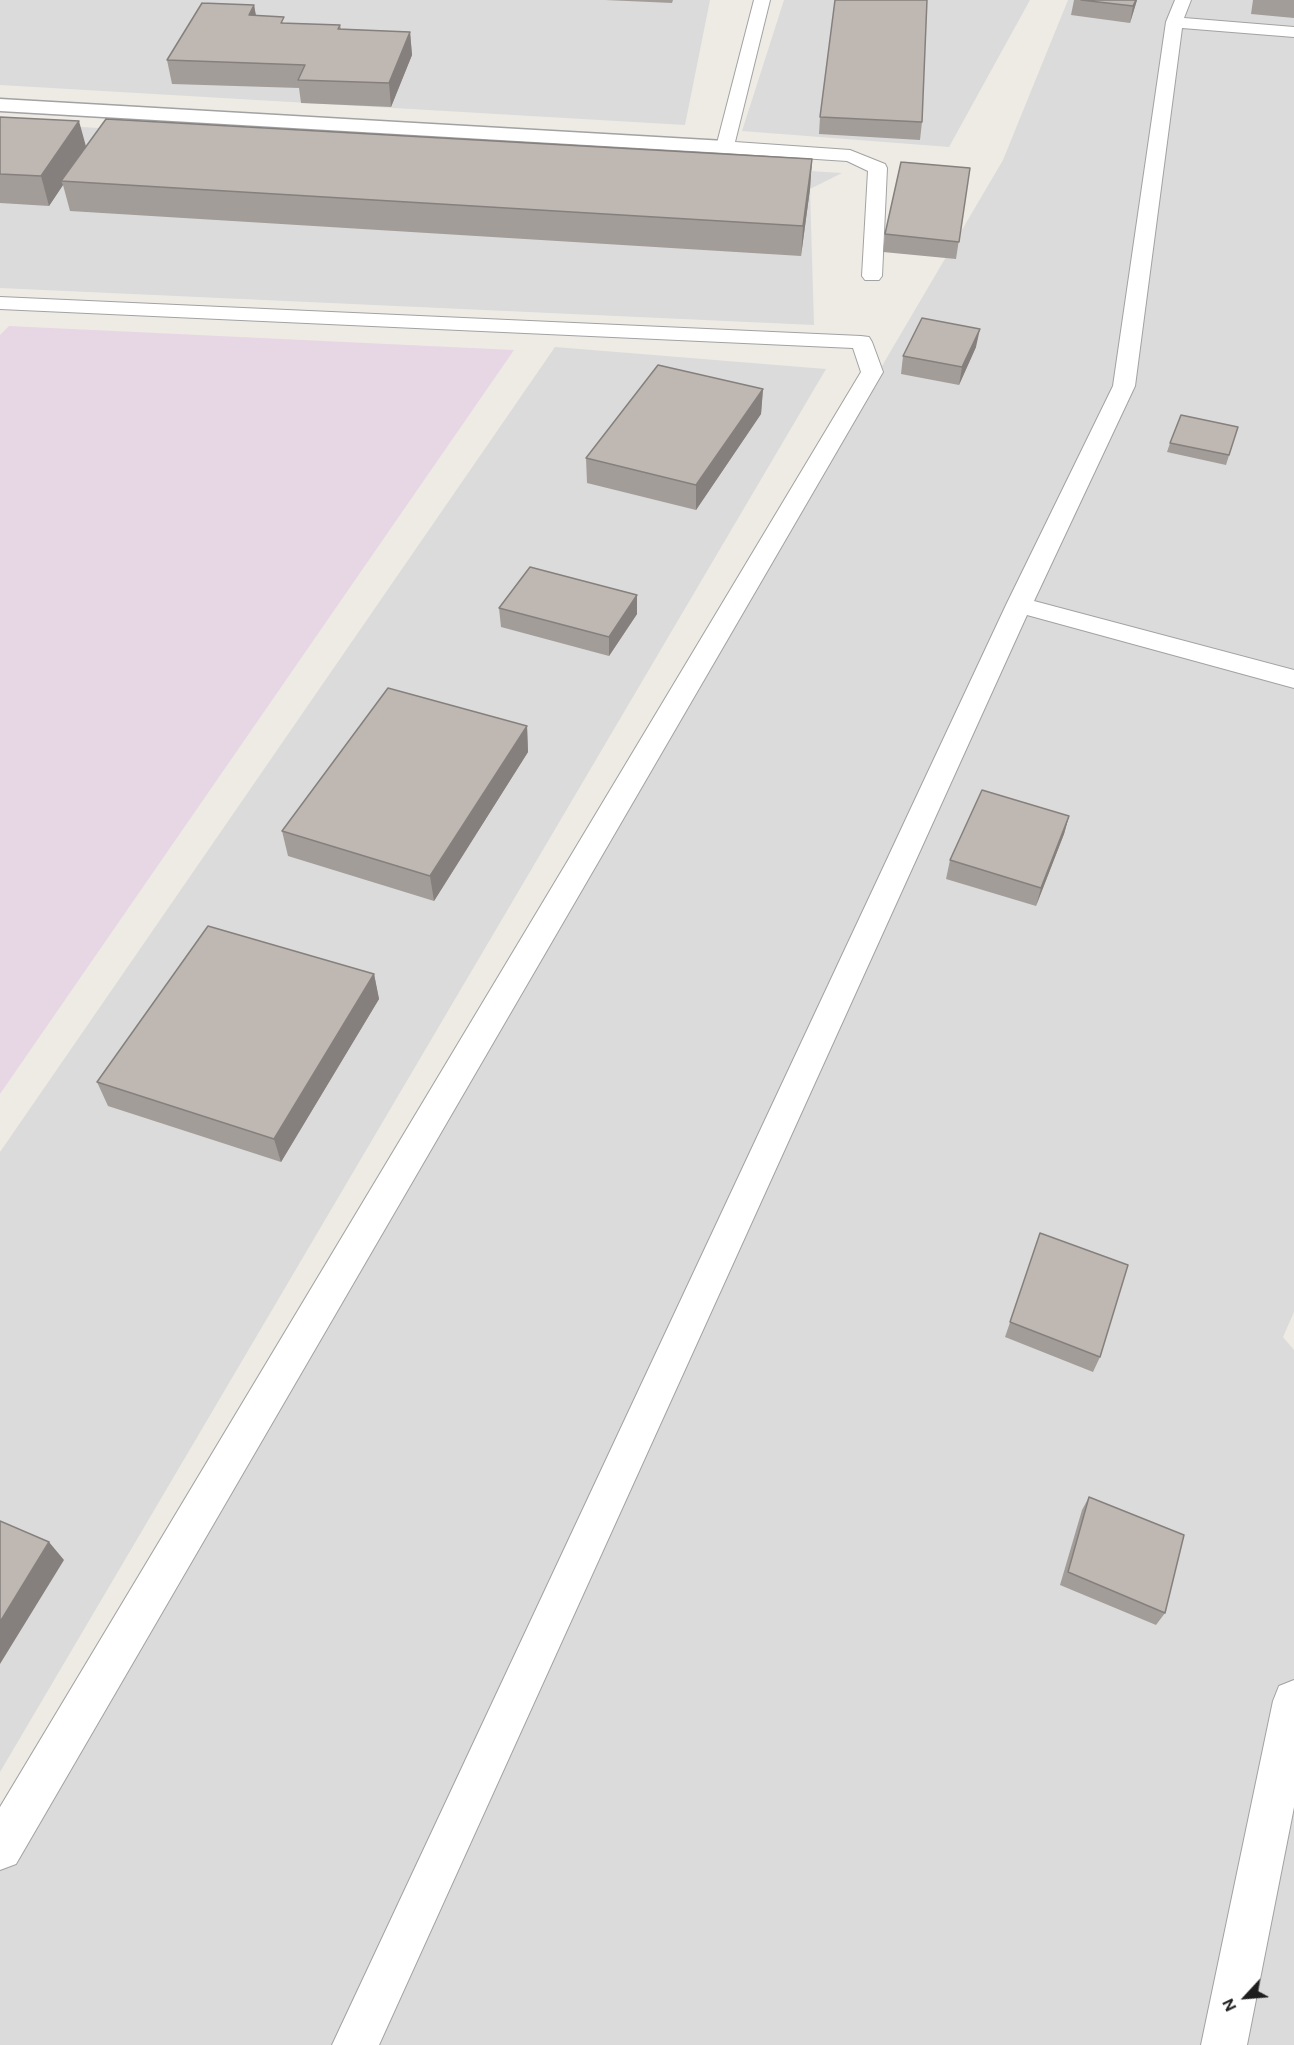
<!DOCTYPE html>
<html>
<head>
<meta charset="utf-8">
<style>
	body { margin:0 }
	#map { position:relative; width:1294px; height:2045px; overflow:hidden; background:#eeebe5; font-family:"DM Sans",sans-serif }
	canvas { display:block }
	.north { position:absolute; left:1216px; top:1967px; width:60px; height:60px; -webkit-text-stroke:4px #fff; paint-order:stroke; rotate:244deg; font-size:16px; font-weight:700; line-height:24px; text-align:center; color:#1e1e1e }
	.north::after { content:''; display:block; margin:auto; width:21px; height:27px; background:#1e1e1e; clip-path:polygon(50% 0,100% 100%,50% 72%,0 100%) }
</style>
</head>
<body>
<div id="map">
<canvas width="1294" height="2045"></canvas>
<div class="north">N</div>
</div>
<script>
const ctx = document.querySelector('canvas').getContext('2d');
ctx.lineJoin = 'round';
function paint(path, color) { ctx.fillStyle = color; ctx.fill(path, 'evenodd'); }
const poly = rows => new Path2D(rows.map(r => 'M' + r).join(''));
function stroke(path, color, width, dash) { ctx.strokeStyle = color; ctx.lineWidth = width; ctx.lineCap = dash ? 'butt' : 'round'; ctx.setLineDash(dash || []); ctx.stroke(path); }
const residential = poly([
	[0,0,710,0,685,125,0,85],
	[784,0,1030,0,949,147,742,131],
	[1068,0,1294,0,1294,1312,1283,1337,1294,1350,1294,2045,0,2045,0,1867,1003,160],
	[0,122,842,173,810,189,814,325,0,288],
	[555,347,826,369,0,1772,0,1152]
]);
const industrial = poly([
	[9,326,514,350,0,1094,0,335]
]);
const lane = poly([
	[754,0,770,0,735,142,850,150,885,164,887,168,882,276,879,280,865,280,862,276,868,171,847,161,725,153,719,151,716,147,754,0],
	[1175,0,1191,0,1184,18,1294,27,1294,37,1182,28,1135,386,1034,601,1294,670,1294,688,1027,615,379,2045,332,2045,1006,605,1113,386,1166,22,1175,0],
	[0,297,861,336,869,337,872,342,883,372,16,1864,0,1870,0,1807,861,372,853,348,0,309,0,297],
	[1294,1680,1294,1807,1247,2045,1201,2045,1273,1701,1279,1686,1294,1680]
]);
const street = poly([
	[0,99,725,141,732,143,735,147,732,151,725,153,0,111,0,99]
]);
const wall = poly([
	[605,0,673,0,672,3],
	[1074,0,1137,0,1130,23,1071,15],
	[1253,0,1294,0,1294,18,1251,14],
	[254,5,256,16,285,23,340,25,341,29,410,32,412,55,391,107,301,103,299,88,172,84,167,60],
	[0,117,86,147,812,159,810,189,801,256,70,211,63,185,49,206,0,203],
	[820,117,922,122,920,140,819,134],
	[970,168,956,259,883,252,885,234],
	[976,347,959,385,901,374,903,356],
	[763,389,761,414,696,510,587,483,586,458],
	[1238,427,1226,465,1167,452,1170,443],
	[499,608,637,614,609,656,501,627],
	[527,726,528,752,434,901,288,856,282,831],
	[1069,816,1064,834,1036,906,946,879,950,860],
	[374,974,379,999,281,1162,108,1106,97,1082],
	[1035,1249,1100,1357,1093,1372,1005,1337],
	[1089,1497,1165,1613,1156,1625,1060,1585,1082,1510]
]);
const shadedWall = poly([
	[1136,0,1137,0,1130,23,1133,6],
	[254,5,258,28,249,15],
	[410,32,412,55,391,107,389,83],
	[79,121,87,150,61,181,63,185,49,206,41,176],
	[812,159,810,189,801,256,803,226],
	[980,329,976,347,959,385,962,367],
	[763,389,761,414,696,510,696,485],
	[637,595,637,614,609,656,609,637],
	[527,726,528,752,434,901,430,876],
	[1069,816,1064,834,1036,906,1041,888],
	[374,974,379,999,281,1162,274,1139],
	[49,1542,64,1560,0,1664,0,1622]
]);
const building = poly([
	[835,0,927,0,922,122,820,117,835,0],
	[1081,0,1136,0,1133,6,1081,0],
	[202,3,254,5,249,15,284,17,281,23,340,25,338,29,410,32,389,83,298,80,305,65,167,60,202,3],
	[0,117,79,121,41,176,0,174,0,117],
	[106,119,812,159,803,226,61,181,106,119],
	[901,162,970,168,959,242,885,234,901,162],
	[922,318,980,329,962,367,903,356,922,318],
	[658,365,763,389,696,485,586,458,658,365],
	[1181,415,1238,427,1229,455,1170,443,1181,415],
	[530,567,637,595,609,637,499,608,530,567],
	[388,688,527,726,430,876,282,831,388,688],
	[982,790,1069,816,1041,888,950,860,982,790],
	[208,926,374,974,274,1139,97,1082,208,926],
	[1040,1233,1128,1265,1100,1357,1010,1322,1040,1233],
	[1089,1497,1184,1535,1165,1613,1068,1572,1089,1497],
	[0,1521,49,1542,0,1622,0,1521]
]);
paint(residential, '#dcdbdb');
paint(industrial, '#e7d7e4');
stroke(lane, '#a2a2a2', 2);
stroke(street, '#a2a2a2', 3);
paint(lane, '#fff');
paint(street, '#fff');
paint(wall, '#a39d99');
paint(shadedWall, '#85807d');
paint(building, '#beb7b2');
stroke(building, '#85807d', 1.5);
</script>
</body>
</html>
